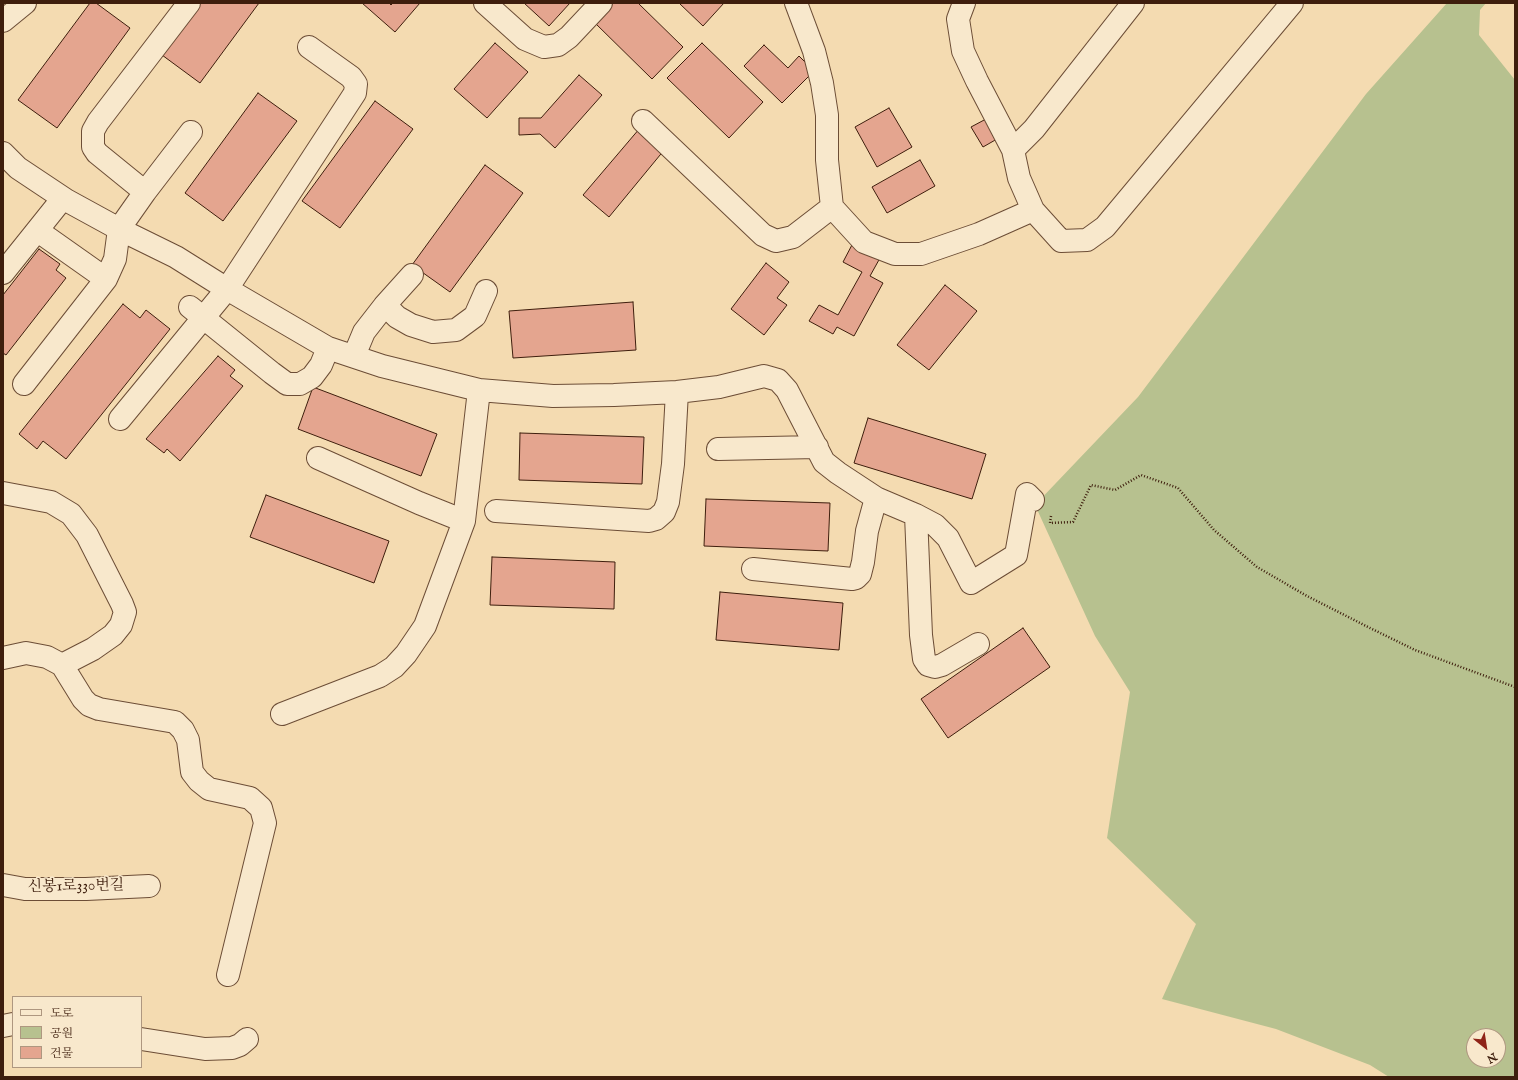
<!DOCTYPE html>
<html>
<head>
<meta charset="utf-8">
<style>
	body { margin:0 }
	#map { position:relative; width:1518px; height:1080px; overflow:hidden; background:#f4dbb1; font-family:"IM FELL English","Noto Serif KR",serif }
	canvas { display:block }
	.frame { position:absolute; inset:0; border:4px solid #3e1e0d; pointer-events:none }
	.legend { position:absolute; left:12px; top:996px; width:130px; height:72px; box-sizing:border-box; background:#f8e8cc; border:1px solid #ae9780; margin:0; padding:5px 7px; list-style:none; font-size:12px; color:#3e1e0d }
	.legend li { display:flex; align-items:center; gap:8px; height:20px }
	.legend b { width:20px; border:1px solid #ae9780 }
	.north { position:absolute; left:1466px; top:1028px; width:40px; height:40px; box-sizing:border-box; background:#f8e8cc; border:1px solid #ae9780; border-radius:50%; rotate:150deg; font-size:11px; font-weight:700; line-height:16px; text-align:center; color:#3e1e0d }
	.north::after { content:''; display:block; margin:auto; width:14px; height:18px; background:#8f2418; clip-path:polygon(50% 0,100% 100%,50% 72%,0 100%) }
</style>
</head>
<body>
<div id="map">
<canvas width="1518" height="1080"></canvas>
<div class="frame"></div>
<ul class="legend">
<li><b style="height:5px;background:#f8e8cc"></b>도로</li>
<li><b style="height:11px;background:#b7c18f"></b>공원</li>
<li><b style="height:11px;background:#e4a58f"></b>건물</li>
</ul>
<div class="north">N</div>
</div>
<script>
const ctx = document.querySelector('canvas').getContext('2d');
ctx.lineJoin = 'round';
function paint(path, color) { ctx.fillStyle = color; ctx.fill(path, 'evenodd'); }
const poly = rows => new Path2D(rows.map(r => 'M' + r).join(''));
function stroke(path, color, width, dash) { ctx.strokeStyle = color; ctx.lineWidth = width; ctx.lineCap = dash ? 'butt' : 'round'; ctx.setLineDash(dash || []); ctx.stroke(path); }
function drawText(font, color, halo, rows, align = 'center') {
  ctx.font = font + ' "IM FELL English","Noto Serif KR",serif'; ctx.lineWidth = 3; ctx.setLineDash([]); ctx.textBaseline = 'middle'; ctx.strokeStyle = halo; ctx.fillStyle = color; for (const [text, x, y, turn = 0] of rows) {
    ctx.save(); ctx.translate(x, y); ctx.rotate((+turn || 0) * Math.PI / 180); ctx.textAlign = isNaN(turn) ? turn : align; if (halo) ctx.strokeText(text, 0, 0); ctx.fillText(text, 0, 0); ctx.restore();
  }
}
const green = poly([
	[1447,3,1486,3,1480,10,1479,35,1515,80,1515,1077,1389,1077,1370,1065,1276,1029,1162,999,1196,924,1107,838,1130,692,1095,636,1035,505,1138,397,1366,94],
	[1474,1036,1498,1036,1498,1060,1474,1060]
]);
const building = poly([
	[90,3,96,3,130,28,57,128,18,100,90,3],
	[200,3,259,3,200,83,162,55,200,3],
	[362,3,389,3,391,5,393,3,420,3,395,32,362,3],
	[524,3,570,3,549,26,524,3],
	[613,3,638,3,683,47,652,79,594,22,613,3],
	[679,3,724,3,703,26,679,3],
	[495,43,528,72,487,118,454,89,495,43],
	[702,43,763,102,729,138,667,78,702,43],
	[764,45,788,68,799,56,814,71,782,103,744,66,764,45],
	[579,75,602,95,555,148,540,134,519,135,519,118,541,118,579,75],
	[258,93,297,121,223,221,185,193,258,93],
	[375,101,413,129,340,228,302,201,375,101],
	[889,108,912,147,877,167,855,127,889,108],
	[986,119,997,139,983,147,971,127,986,119],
	[640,128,665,149,609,217,583,195,640,128],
	[920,160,935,186,887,213,872,187,920,160],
	[485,165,523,193,450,292,412,265,485,165],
	[853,243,880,258,870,276,883,283,854,336,837,327,833,334,809,321,819,305,838,315,862,272,843,262,853,243],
	[39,249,60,264,56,270,66,278,6,355,3,353,3,295,39,249],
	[766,263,789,282,777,298,787,305,764,335,731,309,766,263],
	[945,285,977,311,929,370,897,345,945,285],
	[633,302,636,350,513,358,509,311,633,302],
	[123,304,140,318,146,310,170,329,66,459,43,441,37,449,19,434,123,304],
	[218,356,235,370,230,376,243,386,180,461,167,449,164,453,146,439,218,356],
	[313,387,437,434,421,476,298,429,313,387],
	[868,418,986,454,972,499,854,463,868,418],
	[520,433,644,437,642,484,519,480,520,433],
	[266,495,389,541,374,583,250,537,266,495],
	[706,499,830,503,828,551,704,546,706,499],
	[492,557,615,562,614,609,490,605,492,557],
	[720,592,843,603,839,650,716,640,720,592],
	[1023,628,1050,667,948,738,921,699,1023,628]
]);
const path = poly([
	[1051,516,1050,523,1073,522,1091,485,1115,490,1141,475,1178,488,1214,530,1257,567,1307,596,1368,627,1415,650,1515,687]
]);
const street = poly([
	[485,3,525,39,544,47,558,45,569,37,601,3],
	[796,3,814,51,822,83,827,115,827,160,832,207,864,242,895,254,921,254,979,234,1033,210,1061,241,1087,240,1105,227,1292,3],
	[964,3,958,19,963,51,977,81,1013,150,1019,178,1033,210],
	[3,21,25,3],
	[643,121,763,235,776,241,793,237,832,207],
	[1013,150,1034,129,1133,3],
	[3,153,18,168,66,200,119,229,176,257,227,289,328,348,382,366,479,390,553,396,614,395,677,392,719,387,764,376,778,380,787,390,824,462,838,473,876,498,916,515,921,635,924,659,928,665,935,667,942,665,978,644],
	[145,192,97,153,93,147,93,131,98,122,189,3],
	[38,231,106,279],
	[3,273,63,198],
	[385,305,397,317,411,325,433,332,456,330,475,316,486,291],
	[190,307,272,373,287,384,300,384,312,377,321,365,328,348],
	[354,356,364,332,385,305,412,275],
	[24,384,106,279,115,259,119,229,145,192,191,132],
	[120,419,227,289,355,93,356,84,351,77,309,47],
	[718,449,817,447],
	[318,458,419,503,464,521],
	[3,493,51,502,71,514,87,535,122,604,125,612,121,625,113,635,93,649,62,665],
	[496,511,649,521,656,519,664,512,668,502,673,464,677,392],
	[916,515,935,525,948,538,971,583,1016,555,1027,494,1033,500],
	[753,569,852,579,856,578,860,574,863,562,867,531,876,498],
	[3,658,26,653,47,657,62,665,83,699,89,705,99,709,175,722,183,730,188,740,192,772,199,781,209,789,250,798,261,808,265,823,228,975],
	[282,714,380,676,394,667,406,654,425,626,464,521,479,390],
	[3,885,25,889,86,889,149,886],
	[3,1026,13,1024],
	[141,1039,205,1049,232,1048,240,1045,247,1039]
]);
const streetNames = [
	["신봉1로330번길",76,887,-1]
];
paint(green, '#b7c18f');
paint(building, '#e4a58f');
stroke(building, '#3e1e0d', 1);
stroke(street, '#6c4d36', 24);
stroke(path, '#3e1e0d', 2.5, [1, 2]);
stroke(street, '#f8e8cc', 22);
drawText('15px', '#3e1e0d', '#f8e8cc', streetNames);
</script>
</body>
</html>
